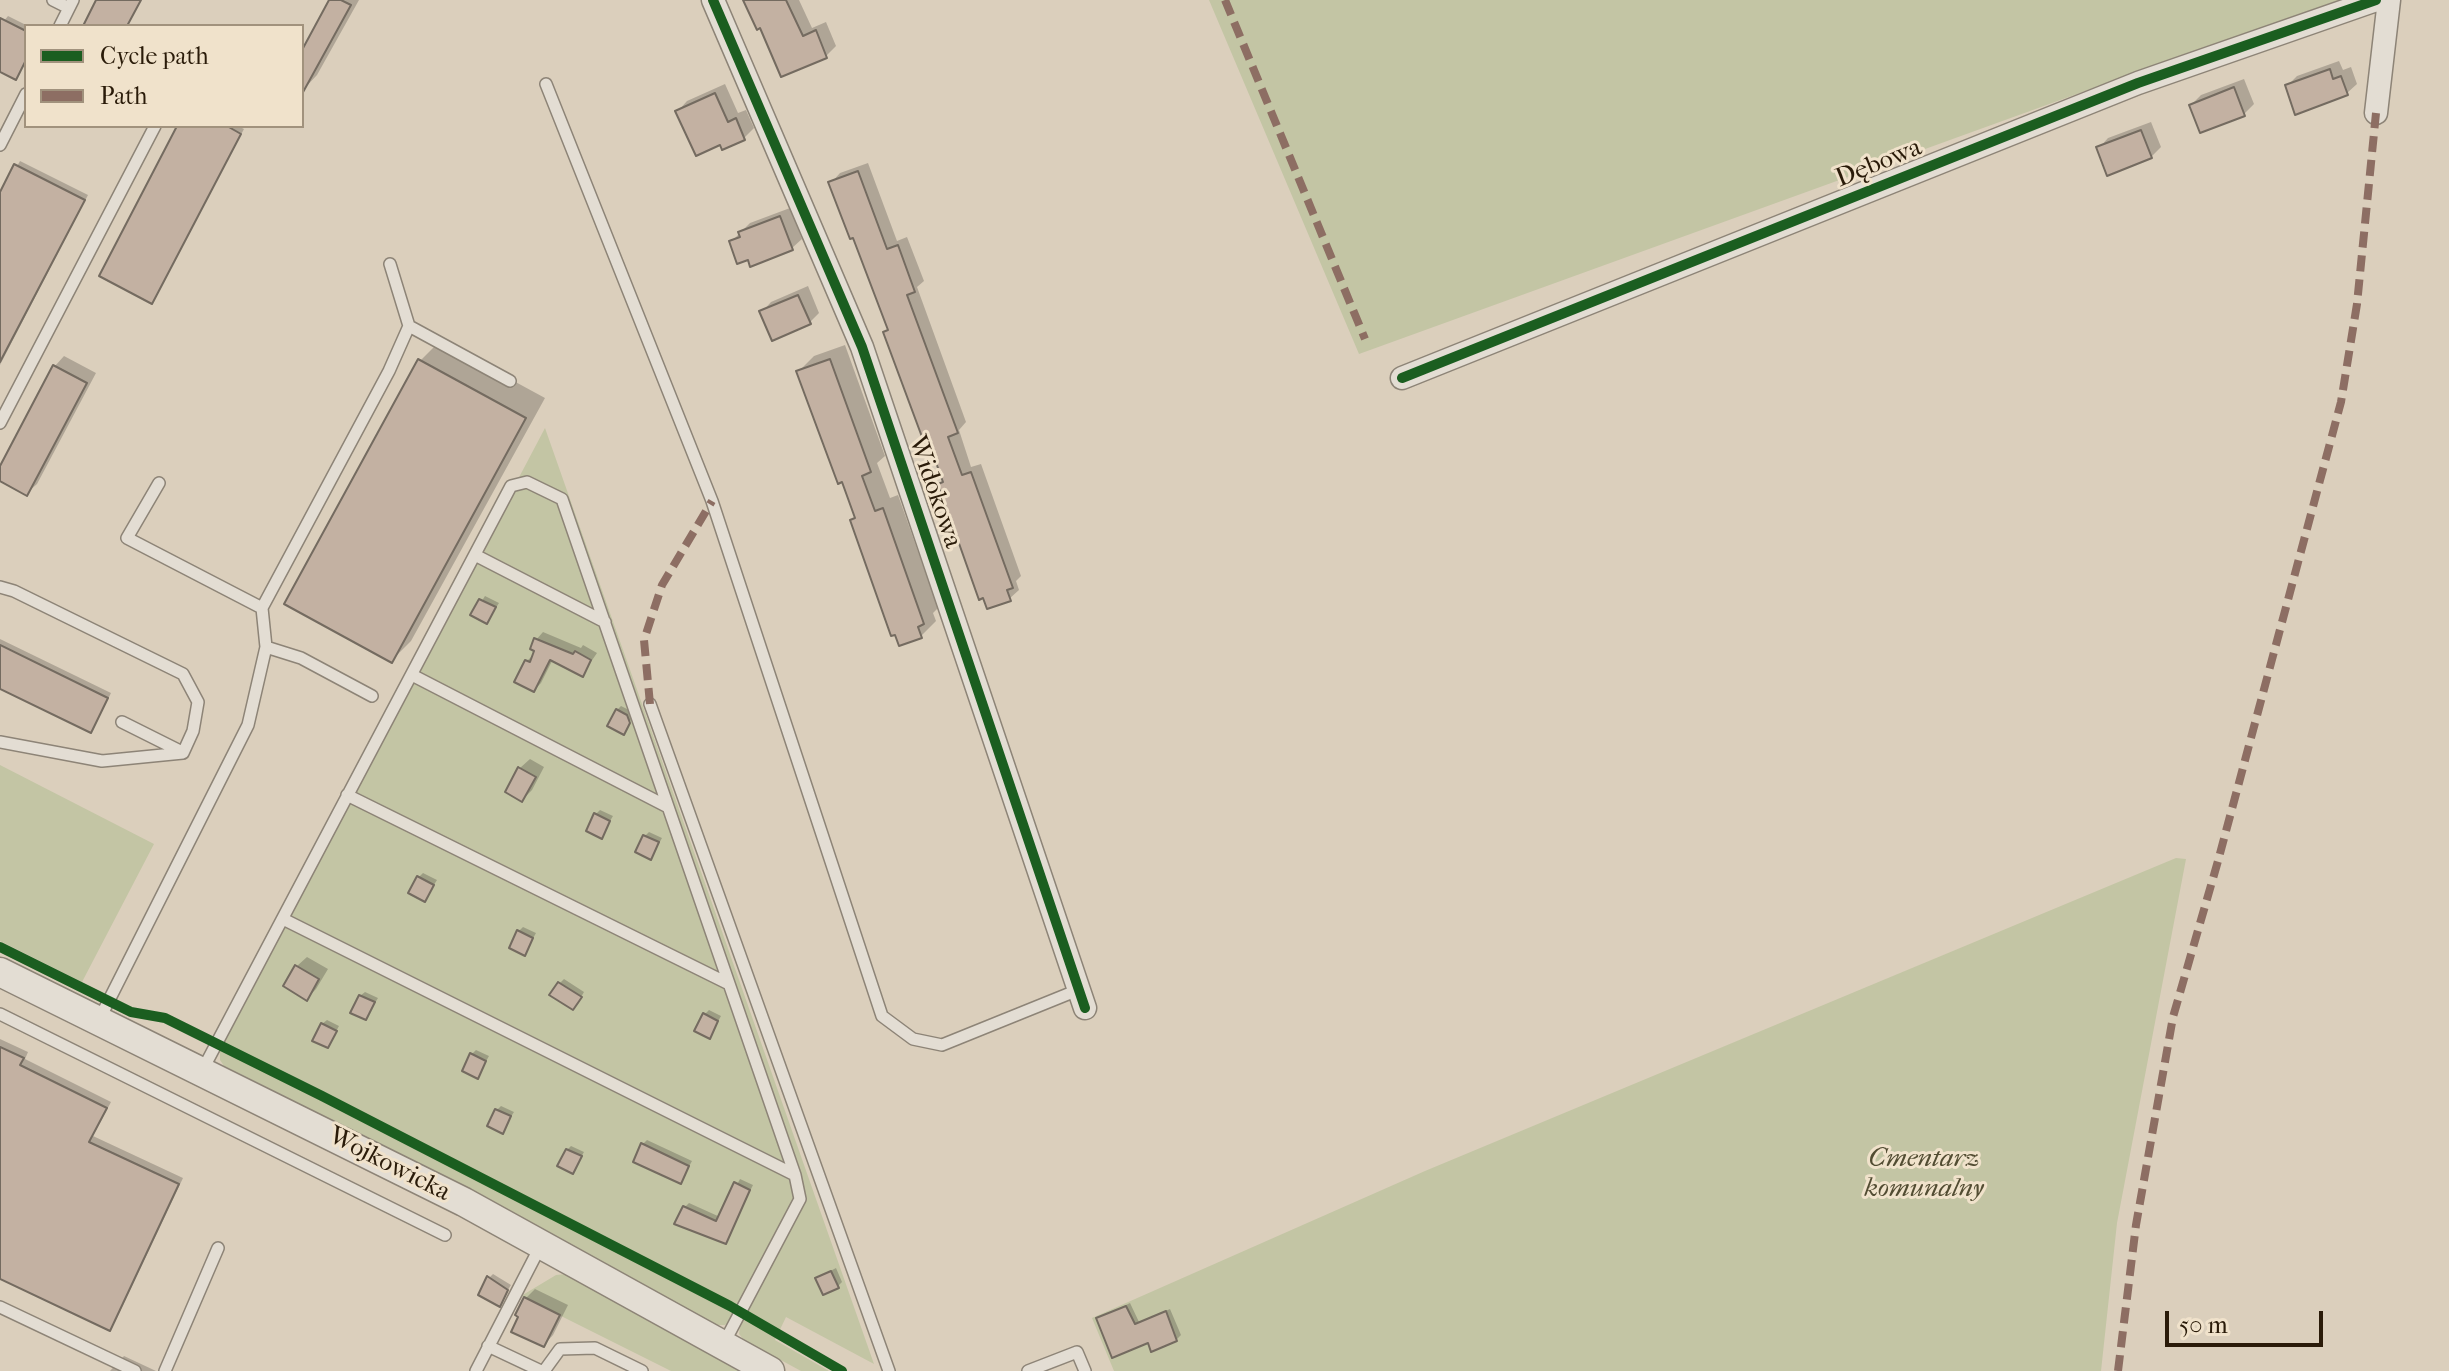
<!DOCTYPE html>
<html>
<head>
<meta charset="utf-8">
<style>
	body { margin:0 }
	#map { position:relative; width:2449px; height:1371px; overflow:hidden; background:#dbcfbc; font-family:"IM FELL French Canon",serif }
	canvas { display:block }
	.legend { position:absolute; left:24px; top:24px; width:280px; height:104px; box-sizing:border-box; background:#f0e2cb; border:2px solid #a1927d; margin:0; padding:10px 14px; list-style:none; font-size:24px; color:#2a1b09 }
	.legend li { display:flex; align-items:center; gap:16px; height:40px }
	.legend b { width:40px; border:2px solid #a1927d }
	.scale { position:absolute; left:2165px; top:1311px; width:158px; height:36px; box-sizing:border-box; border:4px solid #2a1b09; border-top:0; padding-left:10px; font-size:24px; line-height:28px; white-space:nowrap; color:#2a1b09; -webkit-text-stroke:6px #f0e2cb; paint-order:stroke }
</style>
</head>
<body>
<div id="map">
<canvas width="2449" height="1371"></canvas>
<ul class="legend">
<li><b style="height:10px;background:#1b5e20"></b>Cycle path</li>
<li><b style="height:10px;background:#8d6e63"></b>Path</li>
</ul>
<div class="scale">50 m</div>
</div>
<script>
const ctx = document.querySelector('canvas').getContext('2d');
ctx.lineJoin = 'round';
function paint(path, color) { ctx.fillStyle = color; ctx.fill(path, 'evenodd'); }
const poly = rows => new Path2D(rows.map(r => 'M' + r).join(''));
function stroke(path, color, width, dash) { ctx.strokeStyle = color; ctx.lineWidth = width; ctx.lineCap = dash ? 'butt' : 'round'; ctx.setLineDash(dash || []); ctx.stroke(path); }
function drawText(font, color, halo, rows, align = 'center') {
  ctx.font = font + ' "IM FELL French Canon",serif'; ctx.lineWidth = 6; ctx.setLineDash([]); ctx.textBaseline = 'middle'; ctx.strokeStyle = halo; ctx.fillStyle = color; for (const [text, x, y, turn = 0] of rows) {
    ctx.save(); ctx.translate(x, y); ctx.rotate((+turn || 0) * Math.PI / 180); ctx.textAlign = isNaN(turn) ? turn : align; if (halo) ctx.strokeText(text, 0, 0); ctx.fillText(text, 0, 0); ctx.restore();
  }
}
const green = poly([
	[1209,0,2366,0,2215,44,1359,354],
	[545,428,874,1364,786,1317,775,1340,829,1371,801,1371,744,1340,739,1334,740,1326,730,1321,725,1325,717,1325,477,1192,224,1066,220,1060,220,1053,217,1051],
	[0,765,154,844,82,982,0,941],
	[2176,858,2186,859,2117,1223,2101,1371,1114,1371,1092,1318,1425,1171],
	[566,1274,740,1371,671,1371,521,1296,556,1275]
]);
const shadow = poly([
	[332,0,359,0,317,75,303,90,302,54],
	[745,0,799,0,812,28,826,22,836,46,826,56,782,75,761,25],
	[8,16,28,26,26,61,16,78,0,70,0,26],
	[2339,61,2343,70,2351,67,2357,84,2347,93,2287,86,2297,76],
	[2244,79,2254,104,2244,114,2191,105,2201,95],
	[725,84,738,113,746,110,754,128,744,138,723,148,721,142,678,111,687,101],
	[2151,122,2161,147,2151,157,2099,148,2108,138],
	[180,126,238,126,244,129,156,297],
	[20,161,88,195,0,365,0,196],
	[868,163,897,241,907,237,924,281,917,287,966,422,959,430,971,467,981,464,1021,576,1016,581,1019,590,1009,599,940,484,944,480,886,332,889,329,854,235,831,183,840,173],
	[790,208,802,239,792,248,749,258,731,242,750,223],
	[808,286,819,313,810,322,762,312,771,302],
	[440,341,545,398,411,641,391,661,420,361],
	[845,345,885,456,877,463,890,498,898,495,938,608,933,613,936,621,921,636,852,521,857,516,799,371,814,356],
	[64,356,96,373,37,484,27,493,0,479,0,470,55,366],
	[485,596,499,603,487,622,473,615],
	[543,632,581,648,583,645,597,653,582,675,553,659,541,683,534,690,527,661,534,654,536,640],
	[0,639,111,693,95,726,91,730,0,687],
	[621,706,631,711,633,717,623,732,617,710],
	[530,759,544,767,532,790,522,800,520,768],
	[600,810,613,816,601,836,596,814],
	[649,832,662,838,651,858,645,836],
	[423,873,437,880,425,899,419,877],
	[523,927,536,933,525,953,519,931],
	[307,957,328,969,316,989,307,998,297,966],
	[564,979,584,992,577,1004,560,983],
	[365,992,378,998,366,1018,360,996],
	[709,1010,721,1016,710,1036,704,1015],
	[327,1020,339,1026,328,1046,322,1024],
	[0,1039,28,1052,25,1059,111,1102,93,1136,183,1178,115,1322,109,1328,0,1277],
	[476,1050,489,1056,478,1076,472,1054],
	[501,1106,514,1112,502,1131,497,1110],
	[647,1140,692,1161,681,1181,643,1144],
	[571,1146,584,1152,573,1171,567,1150],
	[740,1179,753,1185,725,1242,685,1207,689,1203,720,1217],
	[836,1268,842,1282,838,1286,817,1278],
	[493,1274,511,1285,499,1304,489,1278],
	[535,1289,568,1305,553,1335,544,1345,525,1299],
	[1130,1303,1139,1322,1170,1309,1181,1335,1176,1340,1149,1341,1098,1319],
	[124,1356,156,1371,110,1371]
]);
const building = poly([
	[96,0,141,0,127,26,83,26,96,0],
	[329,0,341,0,351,5,302,94,302,50,329,0],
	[743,0,786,0,803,36,816,30,827,58,781,77,760,28,757,30,743,0],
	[0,18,26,31,26,60,16,80,0,72,0,18],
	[2330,69,2333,79,2341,76,2348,95,2295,115,2285,85,2330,69],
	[2234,87,2245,116,2200,133,2189,105,2234,87],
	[715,93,728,122,736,118,745,140,722,150,720,145,696,156,675,111,715,93],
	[177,126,227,126,241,134,152,304,99,276,177,126],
	[2141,130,2152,158,2107,176,2096,147,2141,130],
	[14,164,85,200,0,362,0,192,14,164],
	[858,171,887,249,898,245,915,292,907,295,958,433,948,437,962,475,971,472,1013,588,1007,590,1011,601,987,609,983,598,979,600,938,484,943,482,929,443,925,445,883,332,888,330,853,238,850,239,828,182,858,171],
	[780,216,793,250,750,267,748,260,737,264,729,241,740,237,738,232,780,216],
	[798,295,811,324,772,341,759,311,798,295],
	[418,359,526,418,392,663,284,604,418,359],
	[830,359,871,472,862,476,875,511,883,508,924,624,918,627,922,638,899,646,895,635,891,636,850,520,855,518,842,482,838,484,796,371,830,359],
	[53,365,87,383,27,496,0,481,0,466,53,365],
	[479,599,496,607,487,624,470,615,479,599],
	[534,638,573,654,575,651,591,660,583,677,550,660,534,692,514,682,525,660,530,662,534,651,530,649,534,638],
	[0,645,108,698,91,733,0,689,0,645],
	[616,709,627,715,630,723,624,735,607,726,616,709],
	[518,767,536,777,522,802,505,792,518,767],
	[594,813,610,821,602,839,586,831,594,813],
	[643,835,659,842,651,860,635,852,643,835],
	[417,876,434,885,425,902,408,893,417,876],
	[517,930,533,938,525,956,509,948,517,930],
	[295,965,319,979,307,1001,283,986,295,965],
	[558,982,582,997,573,1010,549,995,558,982],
	[359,995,375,1002,366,1020,350,1013,359,995],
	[703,1013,718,1021,710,1039,694,1031,703,1013],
	[321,1023,337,1031,328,1048,312,1041,321,1023],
	[0,1047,24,1058,20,1065,107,1108,89,1142,179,1184,110,1331,0,1279,0,1047],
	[470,1053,486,1061,478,1079,462,1071,470,1053],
	[495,1109,511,1116,503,1134,487,1126,495,1109],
	[641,1143,689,1166,681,1184,633,1162,641,1143],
	[566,1149,582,1156,573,1174,557,1166,566,1149],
	[734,1182,750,1190,726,1244,674,1224,683,1206,716,1221,734,1182],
	[831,1271,839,1288,823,1295,815,1278,831,1271],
	[487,1276,508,1290,500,1307,478,1295,487,1276],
	[524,1297,560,1315,544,1347,511,1332,518,1317,515,1315,524,1297],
	[1126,1306,1135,1324,1166,1311,1177,1341,1151,1352,1148,1343,1112,1358,1096,1318,1126,1306]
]);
const service = poly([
	[53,0,69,8],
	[60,26,73,0],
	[546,84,712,501,882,1016,913,1039,942,1045,1078,990],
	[0,145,26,94],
	[409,326,510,381],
	[0,423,155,126],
	[159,483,127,538,262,608],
	[475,555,605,622],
	[0,587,14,591,183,674,198,702,193,731,183,753,102,761,0,742],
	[266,647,301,658,372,696],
	[412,675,668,807],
	[650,704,889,1371],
	[122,722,182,752],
	[347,795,729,984],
	[283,919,795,1175],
	[0,1014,445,1235],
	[99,1020,248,725,266,647,262,608,389,371,409,326,390,264],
	[202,1071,511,486,527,482,562,499,795,1175,800,1199,723,1345],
	[0,1307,135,1371],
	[488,1346,541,1371],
	[165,1371,218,1248],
	[476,1371,541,1245],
	[544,1371,560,1349,595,1348,642,1371],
	[1028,1371,1077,1352,1085,1371]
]);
const minor = poly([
	[713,0,862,347,1085,1008],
	[2376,113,2389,0],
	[1402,378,2138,83,2376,0]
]);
const tertiary = poly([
	[0,972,464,1202,770,1371]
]);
const quiet = poly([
	[1225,0,1365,339],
	[650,704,644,640,662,585,712,501],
	[2118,1371,2136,1225,2173,1017,2218,861,2341,402,2357,304,2376,113]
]);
const cycleway = poly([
	[713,0,862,347,1085,1008],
	[1402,378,2138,83,2376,0],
	[0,947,131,1012,165,1018,322,1096,730,1306,842,1371]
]);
const streetNames = [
	["Dębowa",1879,164,-22],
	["Widokowa",934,492,71],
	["Wojkowicka",389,1165,27]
];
const parkNames = [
	["Cmentarz",1924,1160],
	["komunalny",1924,1190]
];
paint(green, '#c3c5a4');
paint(shadow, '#0003');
paint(building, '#c3b1a2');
stroke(building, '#746b60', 2);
stroke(service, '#8d8477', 14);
stroke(minor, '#8d8477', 25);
stroke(tertiary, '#8d8477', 31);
stroke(service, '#e3ddd3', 11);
stroke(minor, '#e3ddd3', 22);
stroke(tertiary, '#e3ddd3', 28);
stroke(quiet, '#8d6e63', 8, [16, 8]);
stroke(cycleway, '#1b5e20', 10);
drawText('26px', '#2a1b09', '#f0e2cb', streetNames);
drawText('italic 26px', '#524c32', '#f0e2cb', parkNames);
</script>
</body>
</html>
